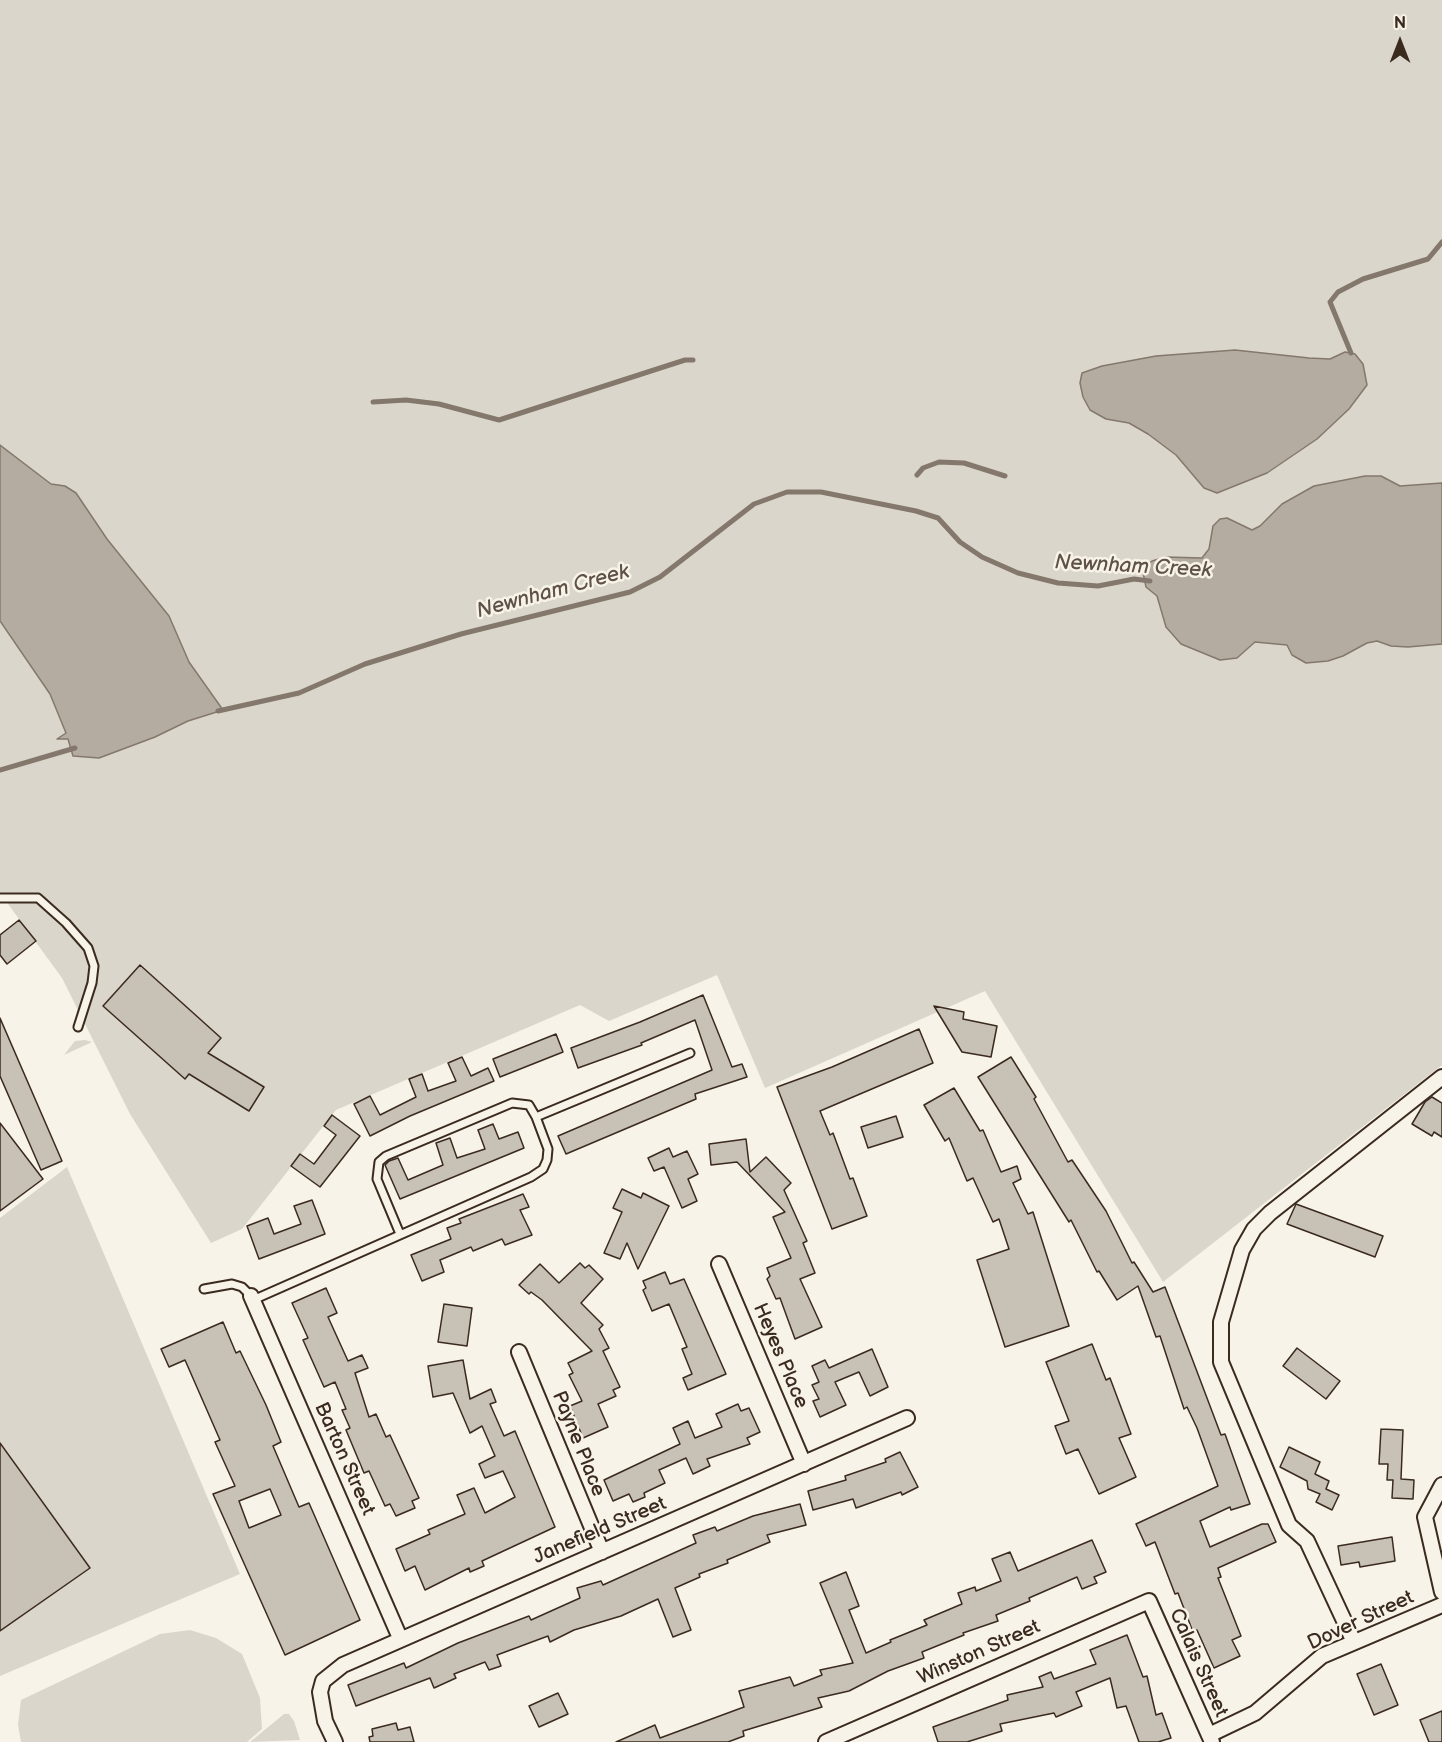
<!DOCTYPE html>
<html>
<head>
<meta charset="utf-8">
<style>
	body { margin:0 }
	#map { position:relative; width:1442px; height:1742px; overflow:hidden; background:#f7f3e8; font-family:"Balsamiq Sans",sans-serif }
	canvas { display:block }
	.north { position:absolute; left:1370px; top:12px; width:60px; height:60px; -webkit-text-stroke:4px #f7f3e8; paint-order:stroke; rotate:0deg; font-size:16px; font-weight:700; line-height:24px; text-align:center; color:#3b2a1e }
	.north::after { content:''; display:block; margin:auto; width:21px; height:27px; background:#3b2a1e; clip-path:polygon(50% 0,100% 100%,50% 72%,0 100%) }
</style>
</head>
<body>
<div id="map">
<canvas width="1442" height="1742"></canvas>
<div class="north">N</div>
</div>
<script>
const ctx = document.querySelector('canvas').getContext('2d');
ctx.lineJoin = 'round';
function paint(path, color) { ctx.fillStyle = color; ctx.fill(path, 'evenodd'); }
const poly = rows => new Path2D(rows.map(r => 'M' + r).join(''));
function stroke(path, color, width, dash) { ctx.strokeStyle = color; ctx.lineWidth = width; ctx.lineCap = dash ? 'butt' : 'round'; ctx.setLineDash(dash || []); ctx.stroke(path); }
function drawText(font, color, halo, rows, align = 'center') {
  ctx.font = font + ' "Balsamiq Sans",sans-serif'; ctx.lineWidth = 5; ctx.setLineDash([]); ctx.textBaseline = 'middle'; ctx.strokeStyle = halo; ctx.fillStyle = color; for (const [text, x, y, turn = 0] of rows) {
    ctx.save(); ctx.translate(x, y); ctx.rotate((+turn || 0) * Math.PI / 180); ctx.textAlign = isNaN(turn) ? turn : align; if (halo) ctx.strokeText(text, 0, 0); ctx.fillText(text, 0, 0); ctx.restore();
  }
}
const green = poly([
	[0,0,1442,0,1442,1065,1163,1282,985,991,765,1088,717,975,609,1021,580,1005,336,1110,242,1229,211,1243,130,1114,62,978,0,893],
	[85,1040,92,1042,64,1055,75,1041],
	[67,1167,240,1574,0,1676,0,1218],
	[190,1630,216,1638,242,1654,260,1698,262,1729,247,1742,21,1742,18,1725,21,1700,160,1634],
	[284,1714,289,1714,294,1721,300,1740,250,1742]
]);
const water = poly([
	[1235,350,1309,358,1330,359,1345,352,1355,354,1363,364,1367,385,1349,409,1317,439,1267,473,1217,493,1204,488,1176,455,1148,434,1129,423,1106,419,1090,410,1083,397,1080,383,1082,373,1102,366,1156,356,1235,350],
	[0,445,51,484,65,486,76,493,107,539,169,616,189,662,223,710,188,721,155,737,99,758,73,756,68,739,57,739,66,733,50,694,0,621,0,445],
	[1365,476,1381,476,1400,486,1442,483,1442,644,1408,647,1391,646,1377,641,1367,643,1343,656,1328,661,1306,663,1292,655,1287,645,1255,642,1237,658,1220,660,1181,644,1166,627,1157,596,1146,587,1142,568,1152,561,1166,557,1202,558,1209,549,1213,526,1220,519,1227,518,1252,530,1260,526,1282,504,1314,486,1365,476]
]);
const stream = poly([
	[1351,353,1330,302,1338,292,1363,279,1428,259,1442,242],
	[373,402,406,400,439,404,499,420,685,360,693,360],
	[917,475,923,468,939,462,964,463,1005,476],
	[218,711,299,693,365,664,461,634,630,592,660,577,754,504,787,492,821,492,916,511,938,518,960,542,982,557,1018,573,1058,583,1098,586,1134,579,1150,581],
	[0,770,75,748]
]);
const building = poly([
	[19,920,36,941,7,964,0,955,0,935,19,920],
	[140,965,221,1038,208,1053,264,1087,249,1111,189,1074,185,1079,103,1006,140,965],
	[703,995,732,1067,742,1064,747,1077,695,1094,696,1099,566,1154,558,1136,712,1070,695,1020,641,1043,642,1045,578,1068,571,1048,640,1022,703,995],
	[934,1006,964,1012,963,1019,997,1026,991,1057,962,1052,934,1006],
	[0,1018,62,1161,41,1170,0,1076,0,1018],
	[919,1029,933,1063,820,1111,830,1135,833,1133,850,1179,853,1178,867,1216,832,1229,777,1087,832,1067,919,1029],
	[556,1034,563,1052,500,1077,493,1059,556,1034],
	[462,1057,471,1076,488,1068,494,1081,410,1116,370,1136,354,1104,370,1096,380,1115,416,1097,409,1079,422,1074,428,1091,456,1081,448,1063,462,1057],
	[1011,1057,1036,1097,1034,1099,1068,1162,1072,1160,1106,1211,1132,1263,1134,1262,1153,1292,1165,1287,1221,1435,1225,1434,1250,1504,1231,1510,1230,1507,1200,1521,1210,1547,1262,1524,1268,1524,1276,1542,1218,1568,1221,1577,1218,1578,1241,1636,1232,1640,1240,1656,1214,1668,1197,1630,1193,1632,1178,1593,1175,1594,1155,1542,1146,1546,1136,1524,1218,1486,1197,1428,1187,1407,1184,1409,1160,1336,1156,1337,1138,1286,1117,1300,1099,1271,1097,1272,1071,1220,1069,1222,978,1077,1011,1057],
	[954,1088,980,1131,983,1130,1001,1172,1017,1166,1021,1179,1013,1183,1028,1214,1033,1212,1069,1326,1005,1347,977,1260,1009,1249,999,1219,993,1222,973,1178,967,1181,949,1138,945,1141,924,1105,954,1088],
	[1432,1097,1442,1103,1442,1137,1434,1132,1432,1136,1412,1124,1425,1102,1432,1097],
	[332,1115,360,1136,320,1187,291,1166,300,1154,314,1164,336,1135,324,1126,332,1115],
	[896,1116,903,1137,868,1148,861,1127,896,1116],
	[0,1123,43,1179,0,1211,0,1123],
	[493,1124,499,1139,518,1132,524,1148,400,1199,385,1165,389,1161,398,1158,408,1180,443,1165,436,1143,450,1138,457,1158,485,1149,478,1130,493,1124],
	[746,1139,750,1172,766,1157,791,1183,784,1190,807,1241,803,1243,815,1273,800,1279,822,1327,795,1339,780,1298,776,1299,767,1279,770,1276,767,1268,791,1258,773,1217,785,1212,737,1162,711,1165,709,1144,746,1139],
	[669,1148,673,1157,687,1151,698,1174,688,1179,697,1201,682,1208,664,1167,654,1171,648,1158,669,1148],
	[622,1189,641,1198,643,1193,669,1206,638,1269,627,1243,620,1259,604,1253,622,1212,613,1208,622,1189],
	[523,1194,529,1207,520,1210,532,1235,505,1245,502,1239,473,1251,471,1247,440,1260,444,1272,422,1281,411,1255,451,1239,447,1228,461,1223,459,1219,523,1194],
	[312,1200,325,1234,259,1259,247,1226,268,1218,274,1234,301,1224,294,1206,312,1200],
	[1296,1204,1383,1236,1375,1257,1287,1224,1296,1204],
	[580,1263,585,1268,589,1265,603,1279,581,1303,603,1325,599,1329,609,1348,603,1351,620,1387,613,1390,616,1396,598,1404,608,1427,583,1438,570,1406,582,1401,569,1375,573,1373,568,1363,592,1351,542,1300,531,1292,529,1294,519,1285,540,1264,559,1283,580,1263],
	[665,1272,670,1284,684,1279,726,1374,688,1390,683,1378,692,1374,682,1349,687,1347,669,1304,652,1311,643,1290,646,1288,643,1281,665,1272],
	[326,1288,337,1313,328,1317,348,1361,362,1355,368,1368,355,1373,369,1417,376,1414,386,1437,390,1435,419,1498,412,1501,415,1508,396,1516,390,1504,385,1506,369,1471,364,1473,346,1430,350,1428,342,1410,346,1409,335,1382,324,1387,303,1340,308,1338,292,1303,326,1288],
	[444,1304,472,1308,467,1346,438,1342,444,1304],
	[223,1322,236,1353,240,1351,266,1405,281,1442,273,1446,299,1507,309,1503,360,1620,285,1655,213,1494,235,1486,215,1442,220,1440,185,1360,169,1367,161,1349,223,1322],
	[270,1489,281,1515,249,1528,239,1501,270,1489],
	[1092,1344,1106,1380,1110,1378,1131,1434,1119,1438,1136,1477,1099,1494,1078,1449,1066,1454,1055,1426,1069,1421,1046,1362,1092,1344],
	[1297,1348,1340,1381,1326,1399,1283,1366,1297,1348],
	[872,1349,888,1387,870,1396,859,1372,835,1382,846,1405,820,1417,813,1401,819,1399,812,1385,819,1382,812,1366,825,1360,829,1368,872,1349],
	[463,1360,470,1399,491,1389,496,1402,490,1404,504,1436,515,1431,555,1527,482,1561,484,1566,470,1572,469,1568,425,1590,415,1566,405,1571,396,1549,430,1534,428,1530,465,1514,457,1495,474,1488,485,1513,515,1497,503,1471,485,1478,479,1464,495,1456,482,1426,470,1433,453,1393,433,1397,428,1366,463,1360],
	[738,1404,741,1411,749,1408,760,1432,747,1438,750,1444,707,1459,710,1466,693,1474,686,1458,659,1470,665,1483,644,1493,645,1497,633,1502,629,1494,613,1501,604,1480,680,1444,673,1428,688,1421,695,1438,722,1427,716,1414,738,1404],
	[1381,1429,1403,1430,1401,1479,1414,1480,1413,1499,1392,1498,1393,1480,1387,1480,1388,1464,1379,1464,1381,1429],
	[0,1443,90,1568,0,1631,0,1443],
	[1289,1447,1320,1462,1315,1474,1329,1481,1326,1489,1339,1495,1332,1510,1316,1502,1320,1494,1308,1489,1307,1481,1280,1467,1289,1447],
	[900,1452,918,1487,902,1495,901,1492,856,1508,853,1499,813,1510,808,1491,846,1480,845,1476,886,1462,885,1459,900,1452],
	[800,1504,806,1525,767,1535,770,1542,727,1560,728,1563,699,1574,700,1577,675,1588,691,1630,673,1637,658,1599,621,1616,574,1630,550,1642,548,1636,497,1655,501,1666,489,1670,485,1662,454,1674,456,1678,434,1688,430,1678,356,1706,348,1685,404,1663,406,1668,458,1643,529,1616,531,1620,580,1598,577,1588,601,1581,603,1585,696,1543,693,1535,715,1527,717,1531,753,1516,800,1504],
	[1392,1537,1395,1561,1360,1567,1359,1562,1341,1565,1338,1546,1392,1537],
	[1092,1540,1106,1572,1094,1577,1097,1583,1082,1589,1077,1577,1029,1598,1030,1601,996,1615,998,1621,963,1633,964,1635,922,1652,924,1658,888,1671,849,1691,818,1698,822,1707,743,1731,744,1736,728,1742,616,1742,655,1725,660,1738,744,1707,739,1691,790,1677,794,1686,822,1675,820,1670,853,1663,820,1583,846,1572,859,1606,849,1610,866,1653,891,1642,890,1640,927,1625,924,1620,962,1604,958,1593,975,1587,976,1591,1001,1581,992,1559,1010,1552,1018,1571,1092,1540],
	[1127,1635,1143,1677,1147,1676,1156,1715,1162,1713,1171,1738,1158,1742,1139,1742,1126,1706,1117,1708,1110,1678,1076,1692,1082,1706,1056,1717,1054,1713,1000,1724,1002,1731,967,1742,938,1742,933,1727,1008,1700,1007,1695,1043,1687,1039,1677,1051,1672,1054,1679,1096,1664,1090,1650,1127,1635],
	[1381,1664,1398,1705,1374,1715,1357,1674,1381,1664],
	[558,1693,568,1714,539,1727,529,1706,558,1693],
	[1442,1711,1442,1742,1429,1742,1420,1720,1442,1711],
	[396,1723,398,1730,410,1727,414,1742,370,1742,369,1737,373,1736,372,1729,396,1723]
]);
const lane = poly([
	[0,898,38,898,66,923,88,948,94,966,92,983,78,1027],
	[400,1234,377,1179,379,1162,386,1156,512,1103,529,1105,536,1117],
	[204,1289,232,1284,242,1287,251,1296],
	[253,1300,531,1177,543,1169,547,1160,548,1149,536,1117,690,1053]
]);
const street = poly([
	[719,1264,804,1464],
	[251,1296,400,1638],
	[519,1352,602,1552],
	[1442,1485,1425,1517,1442,1592],
	[1354,1642,1307,1541,1289,1525,1221,1362,1221,1322,1242,1250,1254,1229,1270,1213,1442,1077],
	[1209,1735,1255,1713,1322,1656,1442,1605],
	[335,1742,325,1721,320,1692,323,1681,343,1665,907,1418],
	[826,1742,1149,1601,1212,1742]
]);
const streetNames = [
	["Heyes Place",780,1356,67],
	["Payne Place",578,1444,68],
	["Barton Street",344,1459,66],
	["Janefield Street",600,1531,-23],
	["Dover Street",1361,1621,-25],
	["Winston Street",979,1653,-24],
	["Calais Street",1198,1663,66]
];
const waterNames = [
	["Newnham Creek",1133,567,3],
	["Newnham Creek",553,592,-15]
];
paint(green, '#dbd6cb');
paint(water, '#b4aca0');
stroke(water, '#84786c', 1.5);
stroke(stream, '#84786c', 5);
paint(building, '#c8c1b6');
stroke(building, '#3b2a1e', 1.5);
stroke(lane, '#3b2a1e', 11);
stroke(street, '#3b2a1e', 18);
stroke(lane, '#f7f3e8', 7);
stroke(street, '#f7f3e8', 14);
drawText('20px', '#3b2a1e', '#f7f3e8', streetNames);
drawText('italic 21px', '#5f5145', '#f7f3e8', waterNames);
</script>
</body>
</html>
